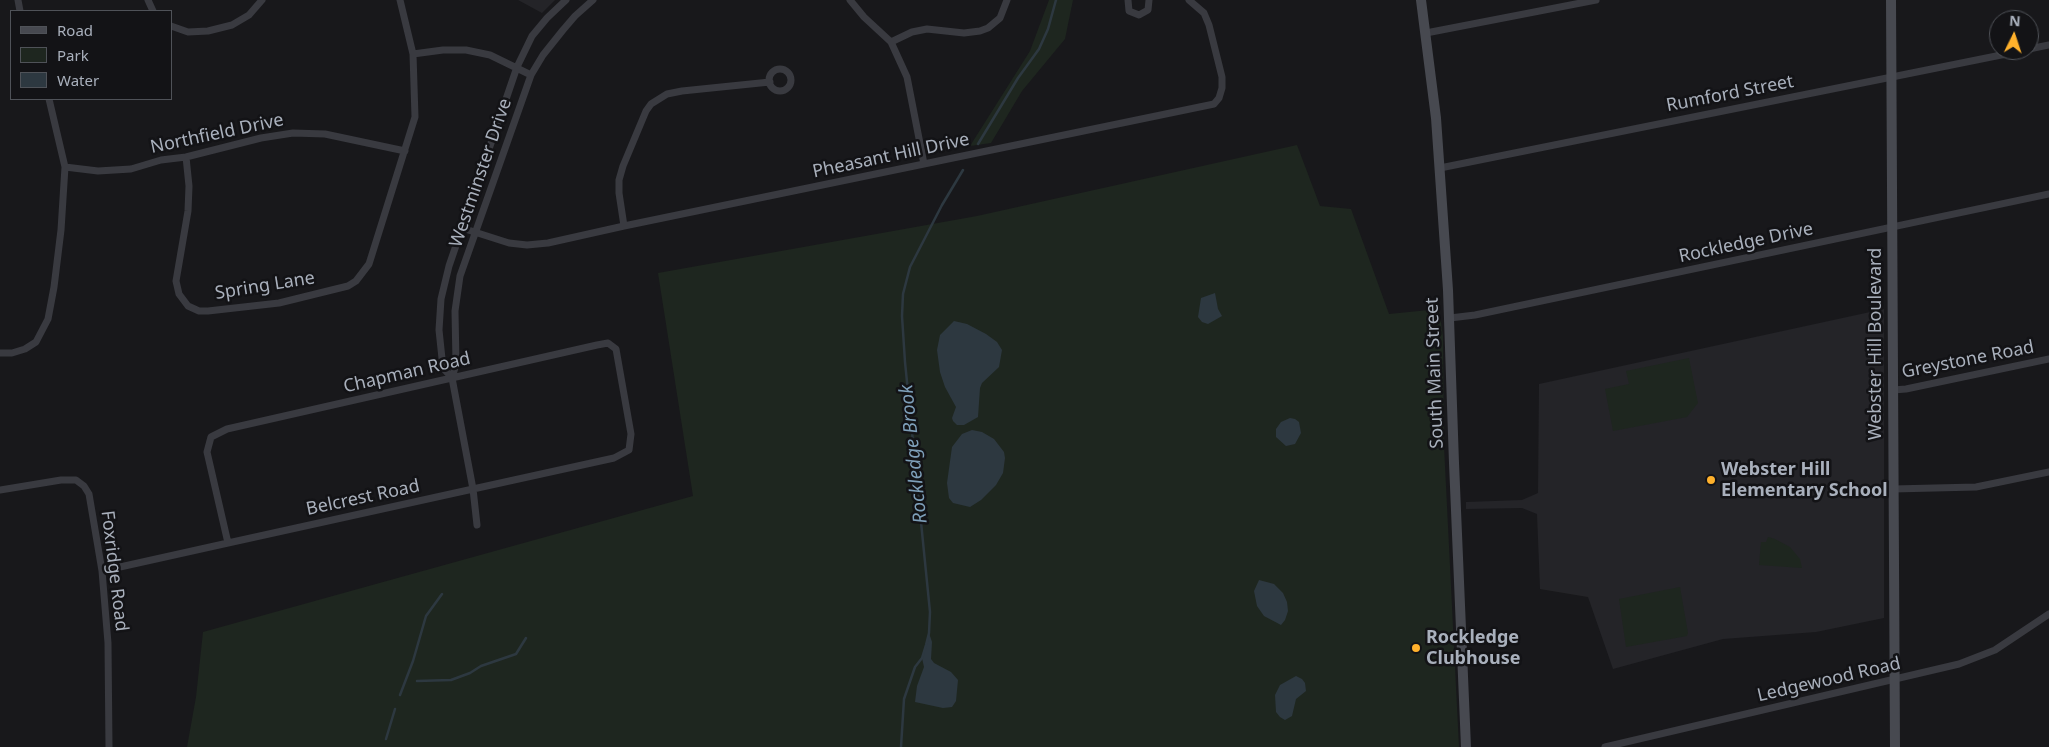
<!DOCTYPE html>
<html>
<head>
<meta charset="utf-8">
<style>
	body { margin:0 }
	#map { position:relative; width:2049px; height:747px; overflow:hidden; background:#18181b; font-family:"Noto Sans",sans-serif }
	canvas { display:block }
	.legend { position:absolute; left:10px; top:10px; width:162px; height:90px; box-sizing:border-box; background:#131316; border:1px solid #4f5258; margin:0; padding:6px 9px; list-style:none; font-size:15px; color:#a9b0bc }
	.legend li { display:flex; align-items:center; gap:10px; height:25px }
	.legend b { width:25px; border:1px solid #4f5258 }
	.north { position:absolute; left:1989px; top:10px; width:50px; height:50px; box-sizing:border-box; background:#131316; border:1px solid #4f5258; border-radius:50%; rotate:4deg; font-size:14px; font-weight:700; line-height:20px; text-align:center; color:#a9b0bc }
	.north::after { content:''; display:block; margin:auto; width:18px; height:22px; background:#ffb12c; clip-path:polygon(50% 0,100% 100%,50% 72%,0 100%) }
</style>
</head>
<body>
<div id="map">
<canvas width="2049" height="747"></canvas>
<ul class="legend">
<li><b style="height:6px;background:#474950"></b>Road</li>
<li><b style="height:14px;background:#1e261f"></b>Park</li>
<li><b style="height:14px;background:#2d3840"></b>Water</li>
</ul>
<div class="north">N</div>
</div>
<script>
const ctx = document.querySelector('canvas').getContext('2d');
ctx.lineJoin = 'round';
function paint(path, color) { ctx.fillStyle = color; ctx.fill(path, 'evenodd'); }
const poly = rows => new Path2D(rows.map(r => 'M' + r).join(''));
function stroke(path, color, width, dash) { ctx.strokeStyle = color; ctx.lineWidth = width; ctx.lineCap = dash ? 'butt' : 'round'; ctx.setLineDash(dash || []); ctx.stroke(path); }
function drawText(font, color, halo, rows, align = 'center') {
  ctx.font = font + ' "Noto Sans",sans-serif'; ctx.lineWidth = 5; ctx.setLineDash([]); ctx.textBaseline = 'middle'; ctx.strokeStyle = halo; ctx.fillStyle = color; for (const [text, x, y, turn = 0] of rows) {
    ctx.save(); ctx.translate(x, y); ctx.rotate((+turn || 0) * Math.PI / 180); ctx.textAlign = isNaN(turn) ? turn : align; if (halo) ctx.strokeText(text, 0, 0); ctx.fillText(text, 0, 0); ctx.restore();
  }
}
const built = poly([
	[518,0,555,0,542,13],
	[1884,309,1884,618,1816,632,1723,639,1613,669,1588,597,1540,589,1537,514,1522,508,1466,509,1466,502,1522,500,1538,493,1539,384]
]);
const green = poly([
	[1049,0,1073,0,1065,39,1022,91,991,143,970,146,1030,51],
	[1297,145,1320,206,1351,209,1389,314,1439,309,1443,336,1444,446,1459,747,187,747,196,697,203,632,693,496,658,273,977,216],
	[1689,358,1698,403,1687,417,1613,431,1605,389,1629,384,1626,371],
	[1768,537,1775,539,1790,547,1800,559,1802,568,1759,565,1761,542,1766,542],
	[1680,587,1688,633,1687,636,1626,647,1619,599]
]);
const water = poly([
	[1215,293,1218,309,1222,316,1208,324,1202,322,1198,317,1201,298],
	[954,321,967,324,986,334,997,342,1002,350,999,367,982,383,980,388,978,417,964,425,957,425,953,421,952,418,956,407,945,387,940,372,937,350,940,335],
	[1290,418,1295,419,1299,422,1301,433,1295,444,1286,446,1276,437,1276,429,1281,422],
	[972,430,982,432,994,439,1004,452,1005,458,1003,473,996,485,981,500,970,507,953,503,949,498,947,483,952,447,962,434],
	[1259,580,1274,584,1283,593,1287,602,1288,611,1285,620,1281,625,1264,616,1257,606,1254,591],
	[929,633,932,642,931,659,934,663,951,672,958,680,956,701,952,707,943,708,915,702,917,686,924,667,922,658],
	[1296,676,1302,679,1305,683,1306,691,1296,699,1292,716,1285,720,1280,717,1276,712,1275,695,1280,685]
]);
const stream = poly([
	[978,144,1018,78,1039,49,1048,29,1056,0],
	[417,681,451,680,470,673,481,666,516,654,526,638],
	[400,695,413,661,426,616,442,594],
	[386,739,395,709],
	[901,747,904,699,915,667,922,658,926,645,929,633,930,612,905,362,902,316,903,294,910,267,942,205,963,170]
]);
const street = poly([
	[18,0,20,11],
	[148,0,153,11],
	[850,0,864,17,891,42,907,77,924,164],
	[1128,0,1129,11,1139,15,1148,10,1149,0],
	[171,26,188,32,208,31,232,25,249,15,262,0],
	[1426,33,1596,0],
	[891,42,912,32,927,29,964,33,980,31,988,28,1000,18,1007,0],
	[2029,49,2049,45],
	[413,54,443,50,466,50,490,55,531,75],
	'769 80a11 11 0 1 1 22 0a11 11 0 1 1-22 0Z',
	[186,157,189,186,188,211,176,281,179,294,188,306,199,311,208,311,279,303,348,286,356,281,369,264,415,117,413,54,400,0],
	[65,167,98,171,131,169,161,160,186,157,261,138,293,133,325,134,405,151],
	[1440,168,2026,50],
	[624,226,619,193,619,180,623,166,646,111,651,104,667,94,682,91,770,82],
	[462,228,509,243,527,245,548,243,624,226,1214,104,1219,98,1222,88,1222,77,1209,25,1204,13,1189,0],
	[1450,318,1475,315,2049,194],
	[0,353,12,353,25,349,36,342,48,319,54,287,61,230,65,167,49,99],
	[452,378,443,368,439,330,441,299,449,266,517,67,532,36,547,18,566,0],
	[1893,390,1906,389,2049,359],
	[1893,489,1976,487,2049,472],
	[0,490,61,480,76,480,84,486,89,494,102,571,108,643,109,747],
	[477,525,473,489,452,378,456,364,455,311,460,276,531,75,543,55,563,30,575,16,593,0],
	[102,571,228,543,473,489,614,458,629,450,631,434,616,349,608,343,597,345,227,429,211,437,207,452,228,543],
	[1605,747,1959,664,1995,650,2049,614]
]);
const secondary = poly([
	[1421,0,1436,118,1448,290,1454,463,1466,747],
	[1891,0,1895,747]
]);
const markers = [
	[1711,480,5,"#ffb12c"],
	[1416,648,5,"#ffb12c"]
];
const streetNames = [
	["Rumford Street",1730,94,-11],
	["Northfield Drive",217,134,-12],
	["Pheasant Hill Drive",891,156,-12],
	["Westminster Drive",481,173,-71],
	["Rockledge Drive",1746,243,-12],
	["Spring Lane",265,286,-9],
	["Webster Hill Boulevard",1876,344,-90],
	["Greystone Road",1968,360,-11],
	["Chapman Road",407,373,-13],
	["South Main Street",1435,373,-92],
	["Belcrest Road",363,498,-12],
	["Foxridge Road",114,571,83],
	["Ledgewood Road",1829,680,-13]
];
const poiNames = [
	["Webster Hill",1721,470],
	["Elementary School",1721,491],
	["Rockledge",1426,638],
	["Clubhouse",1426,659]
];
const waterNames = [
	["Rockledge Brook",914,454,-96]
];
paint(built, '#242428');
paint(green, '#1e261f');
paint(water, '#2d3840');
stroke(stream, '#2d3840', 2.5);
stroke(street, '#393a40', 7);
stroke(secondary, '#474950', 10);
for (const [x, y, r, color] of markers) { const dot = new Path2D(); dot.arc(x, y, r, 0, 2 * Math.PI); ctx.fillStyle = color; ctx.fill(dot); stroke(dot, '#131316', 2); }
drawText('18px', '#a9b0bc', '#131316', streetNames);
drawText('bold 18px', '#a9b0bc', '#131316', poiNames, 'left');
drawText('italic 19px', '#7e9fb9', '#131316', waterNames);
</script>
</body>
</html>
